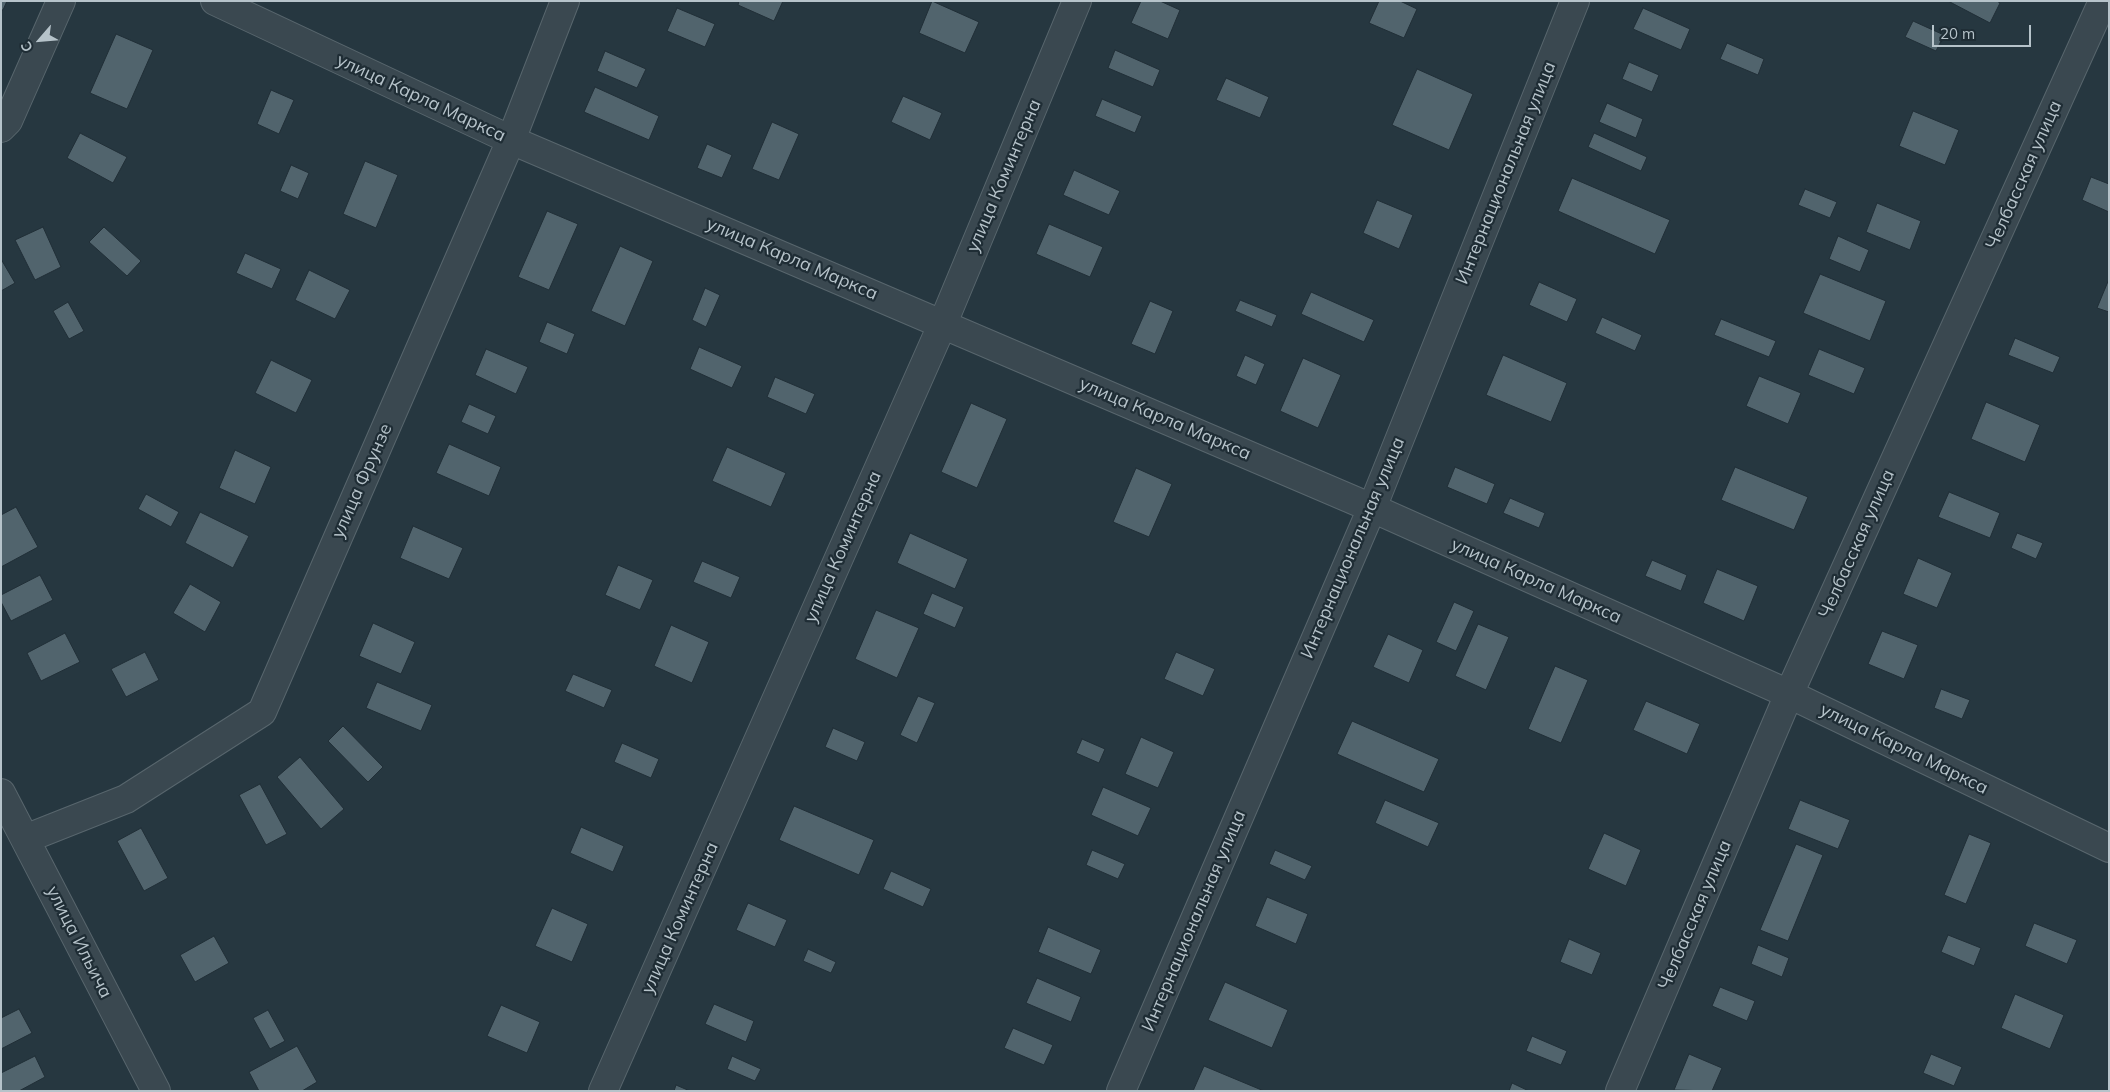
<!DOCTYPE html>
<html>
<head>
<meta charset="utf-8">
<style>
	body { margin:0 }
	#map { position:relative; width:2110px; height:1092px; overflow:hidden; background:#263740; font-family:Mulish,sans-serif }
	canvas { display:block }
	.frame { position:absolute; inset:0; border:2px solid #b6c3ca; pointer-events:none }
	.north { position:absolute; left:15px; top:15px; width:50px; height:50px; -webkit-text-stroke:4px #1f2d35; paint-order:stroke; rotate:243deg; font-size:14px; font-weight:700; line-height:20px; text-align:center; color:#b6c3ca }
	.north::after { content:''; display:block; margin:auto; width:18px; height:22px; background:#b6c3ca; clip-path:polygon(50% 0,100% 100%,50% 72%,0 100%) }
	.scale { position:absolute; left:1932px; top:25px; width:99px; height:22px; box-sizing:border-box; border:2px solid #b6c3ca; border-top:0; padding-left:6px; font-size:15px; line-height:18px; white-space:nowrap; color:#b6c3ca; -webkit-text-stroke:4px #1f2d35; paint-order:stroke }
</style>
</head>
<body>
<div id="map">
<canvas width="2110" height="1092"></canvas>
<div class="frame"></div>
<div class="north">С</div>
<div class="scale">20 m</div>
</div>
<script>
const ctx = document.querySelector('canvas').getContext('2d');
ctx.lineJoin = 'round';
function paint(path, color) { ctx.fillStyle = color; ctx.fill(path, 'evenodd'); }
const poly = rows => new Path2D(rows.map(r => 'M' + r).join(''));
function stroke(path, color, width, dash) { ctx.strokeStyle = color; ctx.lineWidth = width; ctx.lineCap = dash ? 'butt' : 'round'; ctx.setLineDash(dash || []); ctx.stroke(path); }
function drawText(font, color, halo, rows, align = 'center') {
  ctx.font = font + ' Mulish,sans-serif'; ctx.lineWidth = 4.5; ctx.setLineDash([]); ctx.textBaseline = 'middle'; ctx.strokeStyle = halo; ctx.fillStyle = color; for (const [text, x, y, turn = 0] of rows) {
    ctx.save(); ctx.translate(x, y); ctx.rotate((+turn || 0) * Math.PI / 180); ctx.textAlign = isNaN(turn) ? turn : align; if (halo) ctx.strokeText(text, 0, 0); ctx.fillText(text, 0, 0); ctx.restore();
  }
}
const building = poly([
	[1,1,7,1,3,10,1,10,1,1],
	[739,1,783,1,774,21,738,5,739,1],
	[932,1,979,22,965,53,919,33,932,1],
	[1141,1,1160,1,1180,10,1168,39,1131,23,1141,1],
	[1379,1,1400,1,1417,9,1404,38,1369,23,1379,1],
	[1948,1,1997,1,2000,3,1990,23,1948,1],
	[677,8,715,24,705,47,667,31,677,8],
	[1643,8,1690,29,1681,50,1633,29,1643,8],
	[1913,21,1944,35,1936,51,1905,37,1913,21],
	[116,34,153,50,127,109,90,93,116,34],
	[1727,43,1764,59,1758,75,1720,59,1727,43],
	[1115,50,1160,70,1153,87,1108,68,1115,50],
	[605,51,646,69,637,88,597,71,605,51],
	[1629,62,1659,75,1652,92,1622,79,1629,62],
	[1417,69,1473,94,1449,150,1392,125,1417,69],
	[1226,78,1269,97,1260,118,1216,100,1226,78],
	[595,87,659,116,649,140,584,112,595,87],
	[271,90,294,100,279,134,257,124,271,90],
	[903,96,942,113,930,140,891,122,903,96],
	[1102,99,1142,116,1135,133,1095,116,1102,99],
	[1607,103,1643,119,1636,138,1599,122,1607,103],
	[1913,111,1959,130,1945,165,1899,146,1913,111],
	[772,122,799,134,779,180,752,169,772,122],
	[80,133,127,157,113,183,67,158,80,133],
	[1594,133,1647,157,1641,171,1588,147,1594,133],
	[707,144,732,155,722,178,697,168,707,144],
	[365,161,398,175,376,228,343,214,365,161],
	[291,165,309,173,298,199,280,191,291,165],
	[1074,170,1120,191,1109,215,1063,195,1074,170],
	[2091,177,2109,184,2109,212,2082,200,2091,177],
	[1572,178,1670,220,1655,254,1558,211,1572,178],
	[1805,189,1837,202,1830,218,1798,205,1805,189],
	[1377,200,1413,215,1399,249,1363,233,1377,200],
	[1877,203,1921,221,1910,250,1866,232,1877,203],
	[547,211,578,224,549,290,518,277,547,211],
	[1049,224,1103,247,1090,277,1036,254,1049,224],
	[43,227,61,267,35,280,15,240,43,227],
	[104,227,141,261,127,276,89,242,104,227],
	[1838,236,1869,250,1860,272,1829,259,1838,236],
	[620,246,653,261,625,326,591,311,620,246],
	[245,253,281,269,272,289,236,273,245,253],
	[1,259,15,283,1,291,1,259],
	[309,270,350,290,335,319,295,300,309,270],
	[1820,274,1886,301,1870,341,1803,313,1820,274],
	[2109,279,2109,312,2097,308,2109,279],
	[1539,282,1577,299,1567,322,1529,305,1539,282],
	[705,288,720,295,706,327,692,320,705,288],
	[1311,292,1374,320,1364,342,1301,314,1311,292],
	[1240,300,1277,315,1272,327,1235,311,1240,300],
	[1150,301,1173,311,1155,354,1131,344,1150,301],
	[68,302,84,331,69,339,53,311,68,302],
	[1602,317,1642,335,1635,351,1595,333,1602,317],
	[1721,319,1776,341,1769,357,1714,335,1721,319],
	[547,322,575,334,567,354,539,342,547,322],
	[2015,338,2060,357,2053,373,2008,355,2015,338],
	[699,347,742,366,732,388,690,369,699,347],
	[486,349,528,367,516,394,475,375,486,349],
	[1819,349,1865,368,1854,394,1808,375,1819,349],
	[1245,355,1265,364,1256,385,1236,376,1245,355],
	[1503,355,1567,383,1551,422,1486,395,1503,355],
	[1303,358,1341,375,1318,428,1280,411,1303,358],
	[271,360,312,380,296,413,255,393,271,360],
	[1759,376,1801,393,1788,424,1746,406,1759,376],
	[775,377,815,394,806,414,767,397,775,377],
	[1986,402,2040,425,2025,462,1971,439,1986,402],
	[971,403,1007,419,977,488,941,472,971,403],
	[469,404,496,416,488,434,461,422,469,404],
	[449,444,501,467,489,496,436,473,449,444],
	[727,447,786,473,771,507,712,481,727,447],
	[235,450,271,467,255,504,219,488,235,450],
	[1455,467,1495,484,1487,504,1447,487,1455,467],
	[1735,467,1808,497,1794,530,1721,500,1735,467],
	[1136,468,1172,484,1149,537,1113,522,1136,468],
	[1949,492,2000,513,1990,538,1938,517,1949,492],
	[146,494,179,512,171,527,138,509,146,494],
	[1510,498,1545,513,1539,528,1503,513,1510,498],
	[16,507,38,547,1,567,1,515,16,507],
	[200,512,249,536,233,568,185,543,200,512],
	[413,526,463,548,449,579,400,558,413,526],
	[910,533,968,559,955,589,897,563,910,533],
	[2017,533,2043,543,2036,559,2011,548,2017,533],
	[1918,558,1952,573,1937,608,1903,594,1918,558],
	[1652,560,1687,575,1681,591,1645,576,1652,560],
	[702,561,740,577,731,598,693,582,702,561],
	[618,565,653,580,640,610,605,595,618,565],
	[1717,569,1758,586,1744,621,1703,603,1717,569],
	[40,575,53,600,11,621,1,602,1,595,40,575],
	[190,584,221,602,205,632,173,613,190,584],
	[932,593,964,607,955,628,923,614,932,593],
	[1454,602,1474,611,1456,651,1436,642,1454,602],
	[876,610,919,628,897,678,855,659,876,610],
	[373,623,415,642,401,674,359,656,373,623],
	[1478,624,1509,637,1486,690,1455,676,1478,624],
	[671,625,709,642,692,683,654,666,671,625],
	[1882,631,1918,645,1904,679,1868,664,1882,631],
	[65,633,80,662,41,681,27,653,65,633],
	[1388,634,1423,650,1409,683,1373,667,1388,634],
	[145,652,159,680,126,697,111,669,145,652],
	[1176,652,1215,669,1203,696,1164,679,1176,652],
	[1555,666,1588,680,1561,743,1528,729,1555,666],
	[573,674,612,690,604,708,565,691,573,674],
	[377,682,432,705,421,731,366,708,377,682],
	[1941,689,1970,700,1962,719,1934,708,1941,689],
	[918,696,935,703,917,743,900,735,918,696],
	[1646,701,1700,724,1687,754,1633,730,1646,701],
	[1352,721,1439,759,1424,792,1337,754,1352,721],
	[343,726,383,767,368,782,328,741,343,726],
	[833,728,865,742,857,761,825,747,833,728],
	[1141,737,1174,752,1158,788,1125,774,1141,737],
	[1082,739,1105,749,1099,763,1076,753,1082,739],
	[622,743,659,759,651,778,614,762,622,743],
	[300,757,344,809,321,829,277,777,300,757],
	[260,784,287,834,266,845,239,795,260,784],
	[1103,787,1151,808,1138,836,1091,815,1103,787],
	[1385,800,1439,823,1428,847,1375,823,1385,800],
	[1800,800,1850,820,1838,849,1788,829,1800,800],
	[794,806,874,840,859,875,779,840,794,806],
	[581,827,624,846,613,872,570,853,581,827],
	[141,828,168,878,144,891,117,841,141,828],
	[1604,833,1641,850,1626,886,1588,869,1604,833],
	[1969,834,1991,843,1966,904,1944,895,1969,834],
	[1796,844,1823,855,1788,941,1760,930,1796,844],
	[1092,850,1125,864,1118,879,1086,865,1092,850],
	[1275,850,1312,866,1305,880,1269,864,1275,850],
	[891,871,931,889,923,907,883,889,891,871],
	[1267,897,1308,914,1296,944,1255,926,1267,897],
	[748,903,787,920,775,947,736,930,748,903],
	[552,908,588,924,572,962,535,946,552,908],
	[2034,923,2077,940,2067,964,2025,946,2034,923],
	[1048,927,1101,950,1091,974,1038,952,1048,927],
	[1948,935,1981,948,1974,966,1941,952,1948,935],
	[214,936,229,963,195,982,180,955,214,936],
	[1569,939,1601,953,1592,975,1560,962,1569,939],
	[1758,945,1789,958,1782,977,1751,964,1758,945],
	[808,949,836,962,831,973,803,961,808,949],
	[1037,978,1081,997,1071,1022,1026,1003,1037,978],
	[1225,982,1288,1010,1272,1048,1208,1020,1225,982],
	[1720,987,1755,1001,1747,1021,1712,1006,1720,987],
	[2015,994,2064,1015,2050,1049,2001,1028,2015,994],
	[714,1004,754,1021,746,1042,705,1024,714,1004],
	[501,1005,540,1022,527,1053,487,1036,501,1005],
	[19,1009,32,1033,1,1049,1,1018,19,1009],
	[268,1010,285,1041,270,1049,253,1018,268,1010],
	[1013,1028,1053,1045,1044,1065,1004,1048,1013,1028],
	[1532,1036,1567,1051,1561,1065,1526,1051,1532,1036],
	[297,1046,317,1082,302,1091,259,1091,249,1072,297,1046],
	[1689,1054,1722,1068,1712,1091,1674,1090,1689,1054],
	[1931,1054,1962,1067,1954,1086,1923,1073,1931,1054],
	[35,1056,45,1077,19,1091,1,1091,1,1073,35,1056],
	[732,1056,761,1069,755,1081,727,1069,732,1056],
	[1204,1066,1264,1091,1193,1091,1204,1066],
	[1512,1083,1529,1091,1509,1091,1512,1083],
	[676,1085,690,1091,674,1091,676,1085]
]);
const street = poly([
	[215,1,511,140,1372,508,1789,694,2109,848],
	[1,128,8,121,61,1],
	[1,793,156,1091],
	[25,839,126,799,262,712,511,140,565,1],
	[603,1091,943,323,1077,1],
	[1121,1091,1372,508,1575,1],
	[1620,1091,1789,694,2103,1]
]);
const streetNames = [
	["улица Карла Маркса",421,98,25],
	["Интернациональная улица",1506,173,-68],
	["Челбасская улица",2024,175,-66],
	["улица Коминтерна",1004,176,-67],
	["улица Карла Маркса",792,259,23],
	["улица Карла Маркса",1165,419,23],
	["улица Фрунзе",362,481,-66],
	["Челбасская улица",1857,544,-66],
	["улица Коминтерна",843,547,-66],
	["Интернациональная улица",1353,548,-67],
	["улица Карла Маркса",1536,581,24],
	["улица Карла Маркса",1904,749,26],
	["Челбасская улица",1695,915,-67],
	["улица Коминтерна",680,918,-66],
	["Интернациональная улица",1194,921,-67],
	["улица Ильича",79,942,63]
];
paint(building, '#51646d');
stroke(building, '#212f37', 1);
stroke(street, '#58666d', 30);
stroke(street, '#3a4850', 28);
drawText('18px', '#b6c3ca', '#1f2d35', streetNames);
</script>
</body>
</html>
